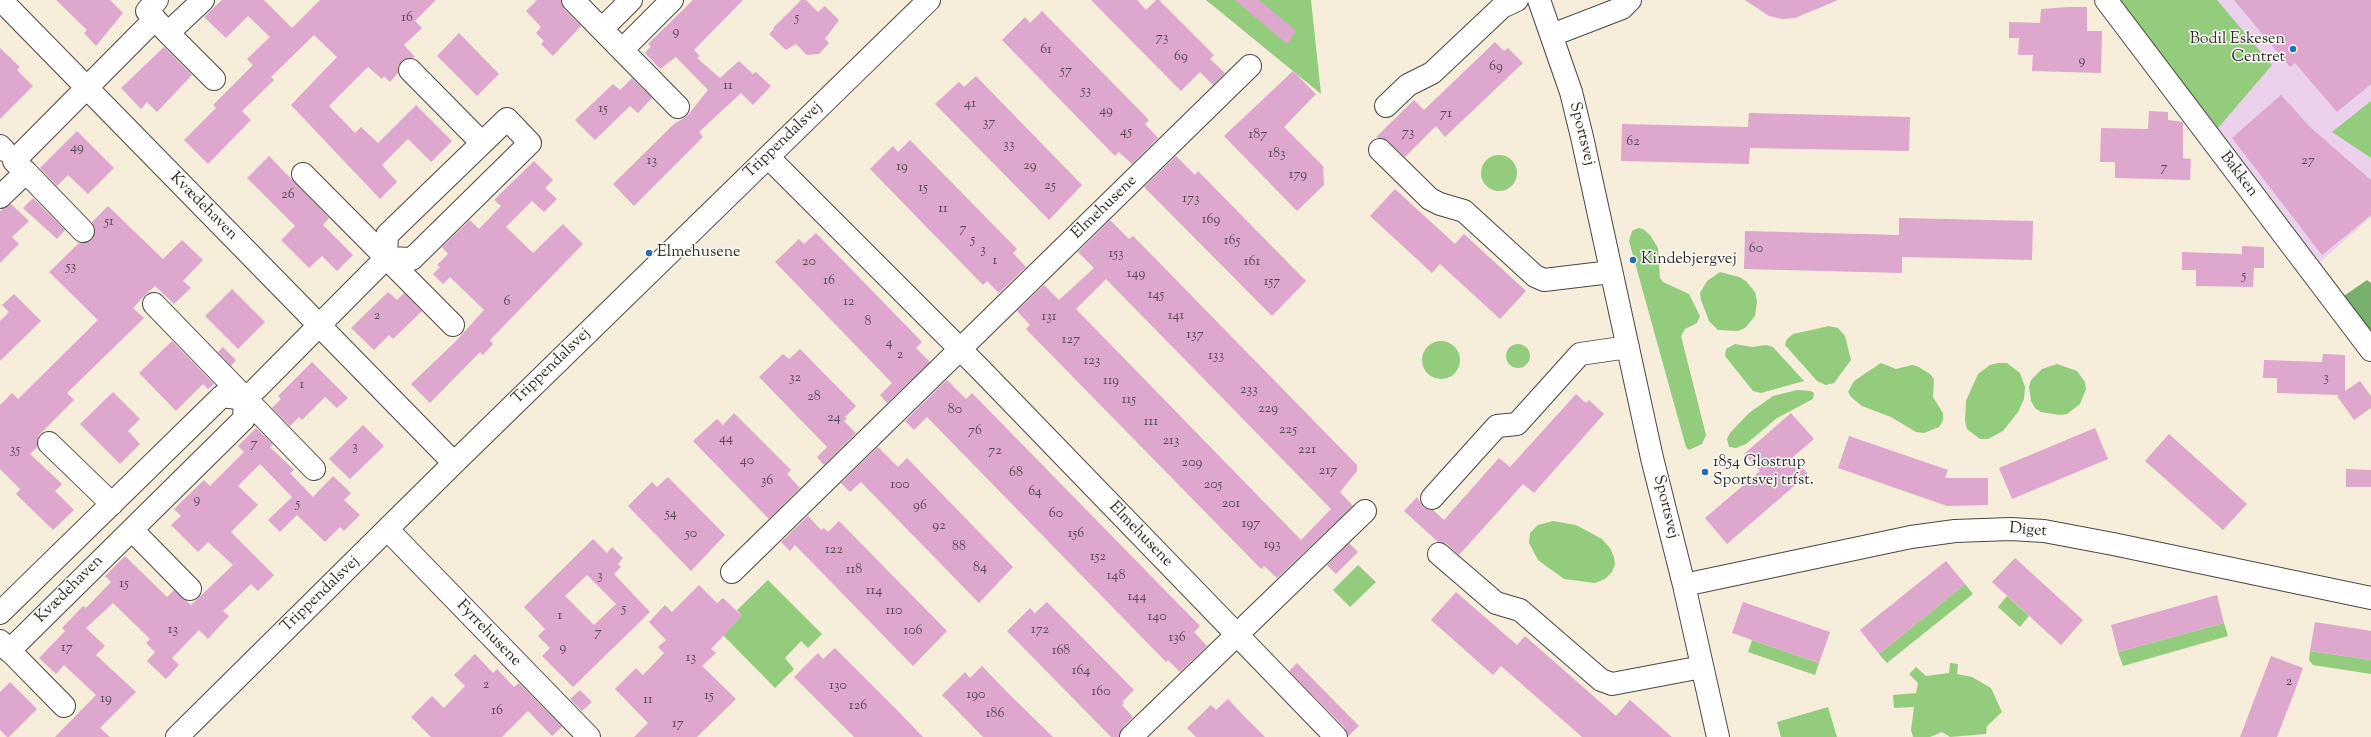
<!DOCTYPE html>
<html>
<head>
<meta charset="utf-8">
<style>
	body { margin:0 }
	canvas { display:block; background:#f6edda }
</style>
</head>
<body>
<canvas width="2371" height="737"></canvas>
<script>
const ctx = document.querySelector('canvas').getContext('2d');
ctx.lineJoin = 'round';
function paint(path, color) { ctx.fillStyle = color; ctx.fill(path, 'evenodd'); }
const poly = rows => new Path2D(rows.map(r => 'M' + r).join(''));
function stroke(path, color, width, dash) { ctx.strokeStyle = color; ctx.lineWidth = width; ctx.lineCap = dash ? 'butt' : 'round'; ctx.setLineDash(dash || []); ctx.stroke(path); }
function drawText(font, color, halo, rows, align = 'center') {
  ctx.font = font + ' "Sorts Mill Goudy",serif'; ctx.lineWidth = 3; ctx.setLineDash([]); ctx.textBaseline = 'middle'; ctx.strokeStyle = halo; ctx.fillStyle = color; for (const [text, x, y, turn = 0] of rows) {
    ctx.save(); ctx.translate(x, y); ctx.rotate((+turn || 0) * Math.PI / 180); ctx.textAlign = isNaN(turn) ? turn : align; if (halo) ctx.strokeText(text, 0, 0); ctx.fillText(text, 0, 0); ctx.restore();
  }
}
const built = poly([
	[2116,0,2371,0,2371,217,2320,262,2233,147]
]);
const green = poly([
	[1206,0,1311,0,1321,94],
	[2117,0,2217,0,2272,65,2218,128],
	[2371,101,2371,158,2332,132],
	'1481 173a18 18 0 1 1 36 0a18 18 0 1 1-36 0Z',
	[1638,228,1643,229,1650,235,1658,248,1660,278,1663,282,1689,294,1700,316,1697,323,1685,329,1681,336,1706,435,1702,444,1689,450,1686,447,1629,241,1632,231],
	[1720,272,1739,277,1746,281,1755,292,1757,301,1755,316,1745,328,1738,331,1718,330,1709,321,1701,300,1700,293,1707,281],
	[1829,326,1838,328,1845,336,1851,360,1834,383,1826,385,1817,381,1785,345,1787,339,1793,334],
	'1422 360a19 19 0 1 1 38 0a19 19 0 1 1-38 0Z',
	'1506 356a12 12 0 1 1 24 0a12 12 0 1 1-24 0Z',
	[1735,344,1752,347,1766,345,1773,347,1804,381,1761,393,1753,391,1725,356,1726,349],
	[1881,363,1896,369,1912,365,1917,366,1930,374,1934,379,1933,397,1943,413,1943,421,1939,427,1924,433,1916,432,1891,417,1862,406,1851,397,1848,392,1854,381],
	[1998,363,2007,363,2020,373,2025,387,2024,399,2018,412,2003,431,1988,439,1980,439,1967,429,1965,421,1966,401,1978,374,1990,365],
	[2057,364,2077,371,2085,382,2086,389,2080,404,2067,414,2059,415,2041,412,2035,408,2031,401,2029,387,2031,380,2042,369],
	[1797,390,1811,391,1814,393,1813,399,1777,418,1746,444,1736,448,1729,447,1727,439,1730,433,1749,413,1773,396],
	[1553,521,1576,525,1602,539,1610,548,1614,557,1615,564,1612,572,1605,579,1595,583,1564,579,1546,566,1538,560,1529,543,1530,533,1538,525],
	[1358,565,1376,582,1350,607,1333,590],
	[768,580,822,634,808,648,801,641,785,658,794,669,775,688,723,635,741,615,737,610],
	[1965,584,1973,594,1887,663,1879,654],
	[2007,596,2029,616,2020,627,1998,607],
	[2224,623,2228,636,2123,666,2118,652],
	[1752,640,1819,663,1815,675,1748,652],
	[2310,651,2371,660,2371,674,2313,665,2309,660],
	[1950,663,1958,664,1957,674,1972,677,1991,688,2002,712,1987,726,1986,734,1950,737,1942,732,1930,737,1913,737,1911,730,1914,707,1894,708,1893,695,1916,693,1918,683,1909,674,1916,667,1926,676,1949,673],
	[1828,707,1837,737,1781,737,1777,722]
]);
const forest = poly([
	[2367,280,2371,283,2371,335,2341,298]
]);
const building = poly([
	[56,0,110,0,123,13,96,46,84,33,87,30],
	[222,0,264,0,292,28,320,0,436,0,415,21,422,28,404,45,415,57,402,61,398,66,398,73,390,82,384,76,382,79,368,67,329,106,355,133,361,127,378,143,416,105,452,141,431,162,408,139,382,165,397,182,380,199,291,105,337,57,314,35,271,77,274,80,242,111,251,120,208,164,184,140,216,108,213,105,253,65,247,59,270,37,248,16,226,38,204,17],
	[537,0,561,0,564,9,581,26,553,56,541,44,544,41,536,33,541,27,526,11],
	[693,0,743,0,694,50,700,56,697,58,720,78,739,61,753,74,756,72,771,86,753,105,741,93,699,132,703,137,634,206,613,184,674,124,687,116,708,90,676,57,660,69,645,53,651,46,648,44],
	[801,0,806,0,818,12,825,6,839,20,825,39,829,43,819,54,807,55,796,44,786,50,769,34,774,29,773,28],
	[1091,0,1137,0,1146,10,1156,0,1159,0,1214,55,1210,59,1225,73,1213,85,1200,72,1181,91],
	[1235,0,1259,0,1296,31,1287,44],
	[1745,0,1838,0,1795,18,1782,19,1769,16],
	[2234,0,2371,0,2371,84,2337,112,2295,63,2290,67],
	[2068,7,2087,7,2087,31,2102,31,2101,73,2032,71,2033,55,2018,55,2019,38,2009,38,2009,22,2040,23,2041,9],
	[1042,11,1149,120,1145,124,1158,138,1132,164,1119,152,1115,156,1002,40,1025,17,1030,23],
	[459,33,499,74,477,96,437,56],
	[1495,42,1504,51,1508,48,1523,63,1445,137,1436,126,1405,157,1388,141,1376,137,1414,100,1424,110],
	[164,47,192,75,157,112,147,102,141,109,121,88],
	[0,48,20,67,17,70,33,86,0,119],
	[1293,71,1316,94,1284,127,1323,166,1324,185,1297,211,1224,136],
	[976,76,1082,185,1049,220,935,104,959,82,964,87],
	[632,78,652,98,638,113,630,106,595,140,575,120,613,84,620,90],
	[2281,95,2311,128,2371,180,2371,215,2322,255,2232,138],
	[2149,111,2168,112,2168,120,2183,122,2183,158,2191,159,2190,180,2115,178,2115,162,2100,162,2101,128,2148,129],
	[1749,113,1910,117,1909,151,1750,148,1749,164,1621,161,1622,124,1748,127],
	[77,131,114,168,88,194,68,175,57,186,40,168],
	[910,140,1017,249,1013,253,1026,267,999,293,987,281,983,285,870,169,893,146,898,152],
	[269,156,329,218,323,225,353,255,337,271,322,256,309,268,281,240,295,226,247,178],
	[1176,156,1195,175,1198,171,1306,281,1272,316,1144,187],
	[534,161,553,180,545,188,557,199,544,212,532,201,506,227,533,253,563,224,583,244,490,340,493,344,483,355,480,352,430,403,411,384,456,341,484,310,450,277,443,284,433,274,440,267,437,265,448,254,442,247,470,220,479,229,501,206,494,200],
	[1395,189,1455,244,1464,234,1526,291,1500,319,1440,264,1432,273,1370,216],
	[33,198,65,230,57,239,23,208],
	[11,204,29,221,12,237,19,244,0,263,0,211],
	[108,206,163,259,182,240,203,260,183,281,191,288,174,304,155,286,145,295,133,308,144,318,67,393,74,400,38,436,37,447,30,454,62,484,55,491,74,510,53,530,16,494,20,489,0,469,0,405,12,393,18,399,98,320,49,272,79,243,86,243,92,240,95,228,92,222],
	[1899,218,2033,221,2032,260,1902,257,1902,273,1744,269,1745,231,1899,235],
	[1110,220,1129,239,1133,236,1143,246,1357,465,1357,471,1340,492,1353,506,1277,578,1264,566,1261,569,1026,329,1030,325,1017,311,1044,285,1059,300,1094,268,1078,252],
	[1106,279,1331,509,1301,540,1076,309],
	[816,233,922,342,916,348,930,362,887,403,880,395,892,383,775,262,799,239,804,244],
	[2242,246,2264,247,2264,268,2254,268,2253,287,2196,286,2196,270,2182,270,2182,252,2242,254],
	[232,289,265,322,238,349,205,316],
	[388,292,397,300,404,293,422,311,393,339,389,335,374,350,351,328],
	[14,294,41,321,0,361,0,321,9,312,2,305],
	[172,341,214,384,208,389,203,384,176,411,139,373],
	[223,347,236,360,231,366,218,352],
	[800,349,856,406,845,417,847,419,844,421,856,433,824,465,817,457,827,447,759,377,783,354,789,359],
	[2323,354,2345,355,2345,391,2360,381,2371,396,2371,408,2354,420,2337,396,2339,395,2277,393,2277,378,2263,378,2264,360,2322,362],
	[312,362,348,398,337,408,325,397,302,420,299,417,290,426,272,408,281,399,278,396],
	[947,380,966,399,972,393,1200,626,1194,632,1207,646,1180,672,1168,660,1166,662,927,417,914,430,905,421],
	[113,392,140,419,128,431,140,444,120,464,80,424],
	[1576,394,1586,403,1589,400,1604,414,1534,493,1523,484,1459,555,1447,544,1438,542,1404,511,1417,497,1424,508,1433,510,1444,520,1499,458,1510,467],
	[734,413,791,470,787,474,800,488,769,519,693,441,717,419,723,425],
	[1791,413,1814,439,1793,457,1808,474,1727,544,1705,518,1760,471,1744,454],
	[363,425,384,446,350,479,329,459],
	[256,428,273,444,270,447,294,470,290,473,313,497,333,476,351,493,344,500,360,515,344,531,340,527,325,542,297,515,280,532,268,520,292,497,260,464,238,486,258,505,231,532,274,575,258,591,251,584,223,611,229,616,208,639,199,630,172,658,179,665,166,679,147,661,155,652,146,643,150,639,113,603,86,628,105,646,96,655,136,692,100,728,110,737,55,737,96,695,64,665,56,674,39,658,65,631,62,628,83,606,86,608,111,582,105,576,125,556,167,597,174,590,191,605,233,565,208,542,198,552,171,525,181,516,174,509,204,480,210,486,244,452,238,446],
	[2095,428,2108,459,2012,499,1999,468],
	[2169,434,2247,504,2223,530,2145,461],
	[1849,436,1948,470,1945,478,1988,478,1988,505,1947,506,1838,468],
	[878,447,898,467,907,458,1013,567,979,603,861,482,850,492,841,483],
	[2346,469,2371,470,2371,487,2346,487],
	[668,477,725,535,691,571,628,506,652,482,657,487],
	[808,516,821,530,824,528,828,532,839,521,947,631,913,666,795,545,790,551,781,542],
	[593,539,607,553,612,547,623,558,618,564,621,567,614,574,650,612,573,687,542,656,550,648,538,636,545,629,524,607],
	[587,575,616,604,594,625,565,596],
	[1349,543,1358,552,1336,574,1327,565],
	[2015,558,2083,620,2061,645,1992,582],
	[1946,561,1965,584,1879,654,1860,630],
	[699,585,717,603,723,598,742,616,711,649,716,653,702,666,736,699,697,737,634,737,648,723,615,689,636,668,643,675,664,653,658,647,666,640,649,622,665,605,672,612],
	[1456,592,1517,645,1525,636,1616,716,1630,700,1672,737,1582,737,1501,666,1493,675,1431,620],
	[2217,595,2224,623,2118,652,2111,625],
	[1047,602,1134,690,1122,702,1124,703,1122,705,1133,717,1122,728,1119,737,1111,737,1007,631,1030,608,1035,613],
	[1743,602,1830,632,1819,663,1732,633],
	[2315,622,2371,631,2371,660,2310,651],
	[835,648,896,709,923,737,854,737,794,677,818,653,823,659],
	[475,654,493,673,497,669,514,687,519,683,562,727,552,736,528,711,502,737,431,737,411,717,432,696,444,708,465,686,454,675],
	[2271,656,2303,668,2294,693,2277,737,2240,737],
	[1297,663,1359,726,1348,736,1345,728,1289,671],
	[982,666,1008,693,1053,737,983,737,942,695,965,672,970,678],
	[10,682,37,709,9,737,7,737,0,730,0,692],
	[580,690,592,702,582,711,570,699],
	[1228,699,1244,716,1265,737,1196,737,1187,728,1211,705,1216,710]
]);
const minor = poly([
	[1,0,454,463],
	[157,0,147,11,168,33,203,0],
	[573,0,678,107],
	[1539,0,1571,92,1582,137,1652,458,1684,585,1718,737],
	[2106,0,2371,350],
	[602,29,631,0],
	[168,33,214,79],
	[1552,35,1622,8,1630,0],
	[622,50,672,0],
	[410,70,482,143],
	[1386,106,1408,85,1432,73,1502,7,1517,0],
	[0,146,4,150],
	[1380,150,1430,199,1440,204,1464,211,1535,276,1544,280,1611,272],
	[768,157,979,368,1336,737],
	[14,161,155,19],
	[26,172,83,231],
	[303,174,453,325],
	[0,197,26,172,15,162],
	[154,304,314,469],
	[49,443,112,504],
	[1432,498,1497,426,1517,424,1580,354,1628,347],
	[132,530,190,589],
	[388,530,589,737],
	[1439,554,1496,603,1520,610,1601,680,1612,684,1702,667],
	[732,572,1250,66],
	[1684,585,1911,537,1955,531,2011,529,2044,531,2113,544,2371,598],
	[0,613,222,396,245,399,257,388,386,258,387,235,507,119,530,143,412,259,386,258],
	[0,641,64,706],
	[9,651,244,419,245,399],
	[177,737,454,463,929,0],
	[1131,737,1365,511]
]);
const markers = [
	[2293,49,4,"#1f6fb2"],
	[649,253,4,"#1f6fb2"],
	[1633,260,4,"#1f6fb2"],
	[1705,472,4,"#1f6fb2"]
];
const numberNames = [
	["16",407,19],
	["5",797,19],
	["9",676,33],
	["73",1162,39],
	["61",1046,51],
	["69",1181,58],
	["9",2082,62],
	["69",1496,68],
	["57",1066,72],
	["11",728,87],
	["53",1086,92],
	["41",970,105],
	["15",603,110],
	["49",1106,112],
	["71",1446,115],
	["37",989,124],
	["45",1126,133],
	["73",1408,134],
	["187",1258,136],
	["62",1633,143],
	["33",1009,146],
	["49",77,149],
	["183",1277,155],
	["13",652,162],
	["27",2308,162],
	["29",1030,167],
	["19",902,168],
	["7",2164,169],
	["179",1298,176],
	["25",1050,187],
	["15",923,189],
	["26",288,196],
	["173",1191,200],
	["11",943,210],
	["169",1211,221],
	["51",109,223],
	["7",963,230],
	["5",973,241],
	["165",1232,242],
	["60",1756,250],
	["3",983,251],
	["153",1116,255],
	["1",995,262],
	["20",809,263],
	["161",1252,263],
	["53",71,268],
	["149",1136,275],
	["5",2244,277],
	["16",829,282],
	["157",1272,283],
	["145",1156,296],
	["6",507,303],
	["12",849,303],
	["2",377,317],
	["141",1176,317],
	["131",1049,318],
	["8",868,323],
	["137",1195,336],
	["127",1071,341],
	["4",889,344],
	["2",900,356],
	["133",1216,357],
	["123",1092,362],
	["32",795,379],
	["3",2326,379],
	["119",1111,382],
	["1",302,386],
	["233",1249,391],
	["28",814,398],
	["115",1129,401],
	["229",1268,410],
	["80",955,411],
	["24",834,419],
	["111",1151,423],
	["225",1288,431],
	["76",975,432],
	["44",726,440],
	["213",1171,442],
	["7",254,445],
	["3",355,448],
	["35",15,451],
	["221",1307,451],
	["72",995,452],
	["40",747,462],
	["209",1192,464],
	["217",1328,472],
	["68",1016,474],
	["36",767,482],
	["100",900,486],
	["205",1213,486],
	["64",1035,493],
	["9",197,501],
	["5",298,505],
	["201",1231,505],
	["96",920,507],
	["54",671,515],
	["60",1056,515],
	["197",1251,525],
	["92",939,527],
	["50",691,535],
	["156",1076,535],
	["193",1272,546],
	["88",959,548],
	["122",834,551],
	["152",1098,558],
	["84",980,569],
	["118",854,571],
	["3",600,577],
	["148",1116,577],
	["15",124,585],
	["114",874,592],
	["144",1137,598],
	["5",624,610],
	["110",894,612],
	["1",560,617],
	["140",1157,618],
	["13",173,631],
	["172",1040,631],
	["106",913,632],
	["7",598,634],
	["136",1177,639],
	["17",67,649],
	["9",563,649],
	["168",1061,652],
	["13",691,659],
	["164",1081,672],
	["2",2289,683],
	["2",486,686],
	["130",838,687],
	["160",1101,693],
	["190",976,696],
	["15",709,697],
	["19",106,700],
	["11",648,701],
	["126",858,707],
	["16",497,712],
	["186",995,715],
	["17",678,725]
];
const poiNames = [
	["Bodil Eskesen",2285,40,"right"],
	["Centret",2285,58,"right"],
	["Elmehusene",657,253],
	["Kindebjergvej",1641,260],
	["1854 Glostrup",1713,463],
	["Sportsvej trfst.",1713,481]
];
const streetNames = [
	["Sportsvej",1581,134,76],
	["Trippendalsvej",784,141,-44],
	["Bakken",2238,175,53],
	["Kvædehaven",203,207,45],
	["Elmehusene",1105,208,-44],
	["Trippendalsvej",552,367,-44],
	["Sportsvej",1665,507,76],
	["Diget",2028,531,5],
	["Elmehusene",1140,535,46],
	["Kvædehaven",70,590,-45],
	["Trippendalsvej",321,595,-44],
	["Fyrrehusene",488,634,46]
];
paint(built, '#ebd1eb');
paint(green, '#94cc7e');
paint(forest, '#77b06d');
paint(building, '#dda7ce');
stroke(minor, '#494845', 24);
stroke(minor, '#fff', 22);
for (const [x, y, r, color] of markers) { const dot = new Path2D(); dot.arc(x, y, r, 0, 2 * Math.PI); ctx.fillStyle = color; ctx.fill(dot); stroke(dot, '#fdfcf7', 1.5); }
drawText('14px', '#584a54', null, numberNames);
drawText('16px', '#2b2b2b', '#fdfcf7', poiNames, 'left');
drawText('16px', '#2b2b2b', '#fdfcf7', streetNames);
</script>
</body>
</html>
